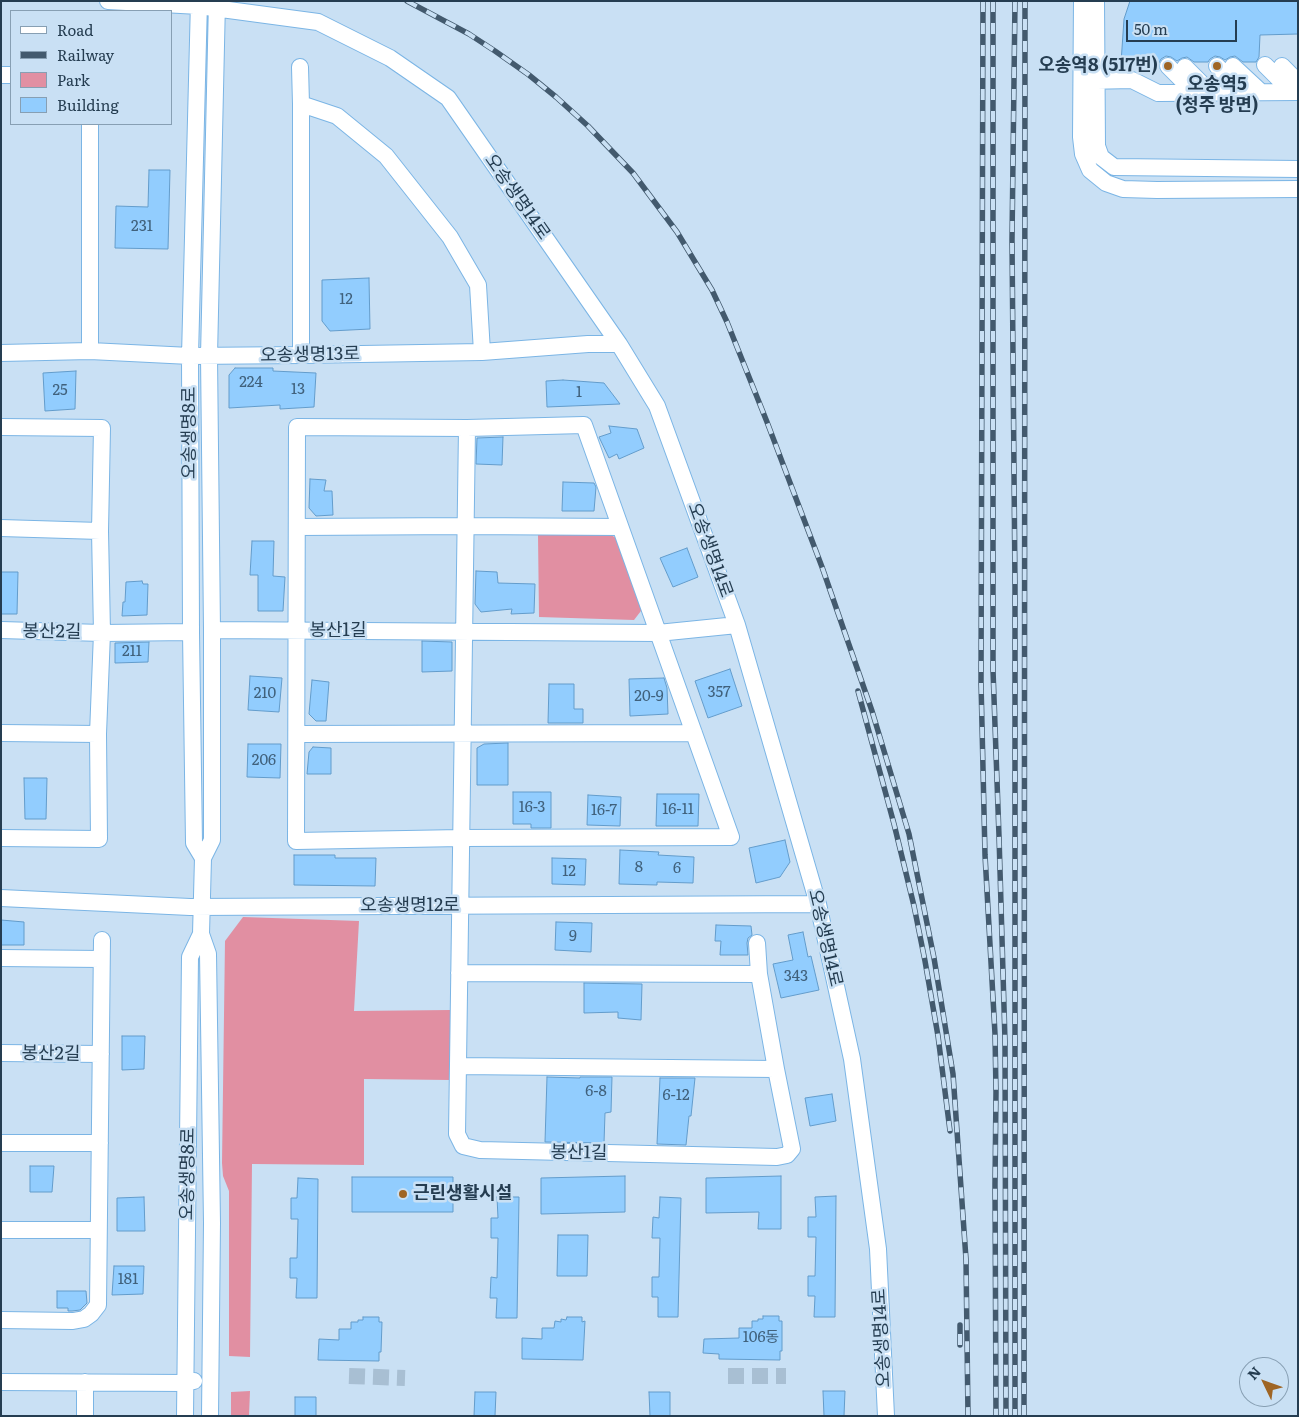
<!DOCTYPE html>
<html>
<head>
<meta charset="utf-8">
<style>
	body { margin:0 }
	#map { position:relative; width:1299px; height:1417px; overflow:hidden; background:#c9e0f4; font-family:Literata,serif }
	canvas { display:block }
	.frame { position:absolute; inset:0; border:2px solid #253d51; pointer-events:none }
	.legend { position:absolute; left:10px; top:10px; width:162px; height:115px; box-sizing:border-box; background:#c9e0f4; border:1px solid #879fb3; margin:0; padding:6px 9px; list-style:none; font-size:15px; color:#253d51 }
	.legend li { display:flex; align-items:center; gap:10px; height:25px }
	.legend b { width:25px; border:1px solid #879fb3 }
	.north { position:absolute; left:1239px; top:1357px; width:50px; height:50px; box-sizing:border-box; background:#c9e0f4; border:1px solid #879fb3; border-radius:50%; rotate:312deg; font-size:14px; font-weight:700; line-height:20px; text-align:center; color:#253d51 }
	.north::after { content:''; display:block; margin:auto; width:18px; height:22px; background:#9f6524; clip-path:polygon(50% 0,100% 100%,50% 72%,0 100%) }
	.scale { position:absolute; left:1126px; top:20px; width:111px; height:22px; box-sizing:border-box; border:2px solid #253d51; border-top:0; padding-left:6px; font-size:15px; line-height:18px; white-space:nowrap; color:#253d51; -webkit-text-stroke:4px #c9e0f4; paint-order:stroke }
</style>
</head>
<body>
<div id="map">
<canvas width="1299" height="1417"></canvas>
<div class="frame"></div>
<ul class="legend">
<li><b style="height:6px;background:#fff"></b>Road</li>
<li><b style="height:6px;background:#435a6e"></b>Railway</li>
<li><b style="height:14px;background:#e18fa2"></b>Park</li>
<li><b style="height:14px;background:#92cdfe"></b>Building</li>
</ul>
<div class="north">N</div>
<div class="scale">50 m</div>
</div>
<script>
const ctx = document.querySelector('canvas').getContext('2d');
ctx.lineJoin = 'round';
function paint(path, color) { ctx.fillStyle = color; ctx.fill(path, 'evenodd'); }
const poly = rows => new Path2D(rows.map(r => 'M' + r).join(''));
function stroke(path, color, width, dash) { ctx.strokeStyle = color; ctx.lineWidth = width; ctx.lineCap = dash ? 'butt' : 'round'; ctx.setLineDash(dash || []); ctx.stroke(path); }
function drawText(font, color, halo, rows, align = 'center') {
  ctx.font = font + ' Literata,"Noto Sans KR",serif'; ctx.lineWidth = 5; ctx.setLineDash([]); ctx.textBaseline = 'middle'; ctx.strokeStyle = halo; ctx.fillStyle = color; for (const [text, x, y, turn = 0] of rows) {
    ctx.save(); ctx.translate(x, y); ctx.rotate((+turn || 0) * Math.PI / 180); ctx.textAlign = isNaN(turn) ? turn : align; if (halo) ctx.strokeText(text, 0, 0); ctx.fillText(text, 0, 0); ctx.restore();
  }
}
const green = poly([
	[538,535,611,535,618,539,644,607,634,620,539,617],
	[243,917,359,921,354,1011,451,1010,450,1080,364,1079,364,1165,252,1164,250,1357,229,1356,229,1191,223,1176,222,1163,225,941],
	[250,1391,249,1416,231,1416,231,1392]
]);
const building = poly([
	[1130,1,1298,1,1298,34,1260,35,1259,57,1256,62,1243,62,1235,56,1230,57,1225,60,1220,57,1215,56,1210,59,1208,62,1194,62,1187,57,1182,58,1177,61,1171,57,1166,56,1161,59,1159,63,1121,63,1124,19,1130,1],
	[149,170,170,170,168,249,115,248,116,206,148,207,149,170],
	[369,278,370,329,330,331,322,321,322,280,369,278],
	[235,368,273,368,273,371,316,373,314,407,280,409,280,405,229,408,229,375,235,368],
	[76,371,75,409,45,411,43,373,76,371],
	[563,380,604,383,620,404,547,407,546,381,563,380],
	[609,426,637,429,644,448,619,459,617,454,609,458,599,437,611,433,609,426],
	[503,437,502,465,476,464,477,438,503,437],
	[310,479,326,480,324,491,332,491,333,515,316,516,309,508,310,479],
	[563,482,594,483,596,487,594,511,562,511,563,482],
	[252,541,274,541,273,576,285,577,283,611,258,611,258,575,250,575,252,541],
	[687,548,698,577,673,587,660,558,687,548],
	[476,571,497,572,498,583,535,584,534,613,511,614,512,609,481,612,475,604,476,571],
	[1,572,18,572,17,614,1,614,1,572],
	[142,581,143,584,148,584,147,615,122,616,123,602,125,602,126,582,142,581],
	[422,641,452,642,452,671,422,672,422,641],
	[149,642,148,662,115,663,115,643,149,642],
	[730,669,742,706,708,718,695,681,730,669],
	[250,676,282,678,279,712,248,710,250,676],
	[664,678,667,688,668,714,630,716,629,679,664,678],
	[312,680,329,682,326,721,316,721,309,714,312,680],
	[549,684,574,684,574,709,583,709,583,723,548,723,549,684],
	[508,743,508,785,477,785,477,748,484,744,508,743],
	[248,744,281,744,280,778,247,777,248,744],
	[313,747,331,748,331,774,307,774,309,752,313,747],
	[24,778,47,778,46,819,25,819,24,778],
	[513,792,551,792,551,828,531,828,531,824,513,824,513,792],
	[657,794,699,794,698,826,656,826,657,794],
	[588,795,621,797,620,826,587,825,588,795],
	[785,840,790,862,780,877,756,883,749,848,785,840],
	[620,850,659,852,658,855,694,857,693,883,657,882,657,885,619,884,620,850],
	[294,855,335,855,335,858,376,858,375,886,294,885,294,855],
	[552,858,586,859,585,885,552,884,552,858],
	[1,920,24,922,24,945,1,945,1,920],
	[556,922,592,923,591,952,555,950,556,922],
	[716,925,751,926,752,935,748,938,747,943,748,955,720,955,721,941,715,941,716,925],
	[803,932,808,957,811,956,819,990,781,998,773,964,793,960,788,935,803,932],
	[584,983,642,984,641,1020,618,1018,618,1012,584,1013,584,983],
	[122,1036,145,1036,144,1069,122,1070,122,1036],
	[547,1077,580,1078,580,1077,612,1077,611,1112,605,1113,604,1143,545,1142,547,1077],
	[660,1078,695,1078,691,1116,689,1116,686,1145,657,1144,660,1078],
	[832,1094,836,1121,810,1126,805,1098,832,1094],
	[30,1166,54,1166,52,1192,30,1192,30,1166],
	[625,1176,625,1212,541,1214,541,1178,625,1176],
	[781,1176,781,1229,758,1229,759,1212,706,1213,706,1178,781,1176],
	[352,1177,453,1177,453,1212,352,1212,352,1177],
	[298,1178,318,1179,317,1298,296,1298,297,1278,290,1278,290,1258,297,1258,298,1219,291,1219,291,1198,297,1198,298,1178],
	[836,1196,835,1317,814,1317,815,1296,808,1296,808,1276,815,1276,816,1237,808,1237,808,1217,816,1217,815,1197,836,1196],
	[144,1197,145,1231,117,1231,117,1198,144,1197],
	[497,1197,519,1197,517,1318,496,1318,497,1298,490,1298,491,1277,497,1278,498,1238,491,1238,491,1218,498,1218,497,1197],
	[660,1197,681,1198,678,1317,658,1317,658,1297,652,1297,652,1277,659,1277,660,1238,652,1238,653,1217,659,1218,660,1197],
	[558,1235,588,1235,587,1276,557,1276,558,1235],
	[114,1266,144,1266,143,1294,112,1295,114,1266],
	[57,1291,86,1291,87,1303,80,1310,72,1311,68,1311,68,1308,57,1308,57,1291],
	[763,1316,779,1316,779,1321,782,1321,782,1351,780,1351,780,1360,719,1359,719,1354,703,1353,704,1339,739,1338,739,1328,752,1328,752,1321,758,1321,758,1319,763,1319,763,1316],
	[363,1317,379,1317,379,1322,382,1322,381,1352,379,1352,379,1361,318,1360,319,1339,339,1340,339,1329,351,1329,351,1322,358,1322,358,1320,363,1320,363,1317],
	[567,1317,582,1317,582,1322,585,1321,583,1360,522,1359,522,1338,542,1339,542,1328,554,1328,555,1321,561,1322,561,1319,566,1320,567,1317],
	[823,1391,845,1391,844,1416,824,1416,823,1391],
	[475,1392,496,1392,495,1416,474,1416,475,1392],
	[649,1392,670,1392,670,1416,650,1416,649,1392],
	[295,1397,316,1397,316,1416,295,1416,295,1397]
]);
const minorTunnel = poly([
	[349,1376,405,1378],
	[728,1376,786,1376]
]);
const minor = poly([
	[108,1,199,6,318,22,390,58,448,98,619,344,657,406,737,625,818,904,852,1059,878,1249,886,1416],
	[199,1,190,356,191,632,194,843,203,858],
	[1082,1,1081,137,1083,154,1090,170,1106,183,1123,189,1157,190,1298,189],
	[1096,1,1097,146,1101,157,1114,167,1298,169],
	[1265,65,1292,92],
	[1168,66,1195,93],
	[1217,66,1244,93],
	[1233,66,1261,92],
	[1282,66,1298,82],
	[300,67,301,104],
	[1185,67,1211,93],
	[1,75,11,75],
	[1086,81,1132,80,1158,93,1298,92],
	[90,351,90,124],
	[1,353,90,351,190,356,301,355,482,352,588,344,619,344],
	[301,355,301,104,337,116,386,156,450,237,478,285,482,352],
	[584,425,731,837,461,838,296,841,297,427,467,428,584,425],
	[1,427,102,428,100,531,102,633,98,734,99,839,1,838],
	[467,428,457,1134,463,1146,480,1150,777,1157,787,1155,792,1149,776,1069,759,974,757,943],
	[297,527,466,526,620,527],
	[1,528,100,531],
	[1,630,102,633,191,632],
	[212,630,658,633,737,625],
	[1,733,98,734],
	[297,734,694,733],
	[1,898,190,907,818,904],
	[1,958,101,959],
	[459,973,759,974],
	[1,1053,101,1054],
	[458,1066,776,1069],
	[1,1143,100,1143],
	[1,1230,98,1230],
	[1,1320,73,1321,84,1319,91,1314,98,1305,102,940],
	[1,1382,185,1383,194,1381],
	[85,1416,85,1382],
	[185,1416,190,957,201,934],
	[210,1416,212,1223,208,954,201,934,203,858,212,840,212,630,209,356,217,1]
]);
const rail = poly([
	[407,1,469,34,495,51,529,75,556,97,588,126,633,173,677,232,712,290,727,322,767,422,822,567,872,711,909,834,934,958,953,1074,966,1259,968,1416],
	[983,1,981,682,985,855,995,1034,996,1092,995,1184,996,1416],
	[993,1,993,670,999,836,1005,1041,1006,1416],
	[1015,1,1012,240,1015,587,1015,1416],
	[858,691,894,824,914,906,925,961,938,1036,950,1131],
	[960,1345,960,1325],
	[1024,1416,1025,1]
]);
const markers = [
	[1168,66,5,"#9f6524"],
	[1217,66,5,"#9f6524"],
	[403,1194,5,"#9f6524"]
];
const numberNames = [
	["231",142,227],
	["12",346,300],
	["224",251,383],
	["13",298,390],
	["25",60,391],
	["1",579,393],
	["211",132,652],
	["357",719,693],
	["210",265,694],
	["20-9",649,697],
	["206",264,761],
	["16-3",532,808],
	["16-11",678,810],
	["16-7",604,811],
	["8",639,868],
	["6",677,869],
	["12",569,872],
	["9",573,937],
	["343",796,977],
	["6-8",596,1092],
	["6-12",676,1096],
	["181",128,1280],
	["106동",761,1338]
];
const poiNames = [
	["오송역8 (517번)",1158,66],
	["오송역5",1217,85,"center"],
	["(청주 방면)",1217,106,"center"],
	["근린생활시설",413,1194,"left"]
];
const streetNames = [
	["오송생명14로",517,197,55],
	["오송생명13로",310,355,-1],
	["오송생명8로",190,433,-90],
	["오송생명14로",710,550,70],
	["봉산1길",338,631],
	["봉산2길",52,632,1],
	["오송생명12로",410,906],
	["오송생명14로",825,938,77],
	["봉산2길",51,1054,1],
	["봉산1길",579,1153,1],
	["오송생명8로",188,1174,-89],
	["오송생명14로",882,1338,-93]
];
paint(green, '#e18fa2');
paint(building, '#92cdfe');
stroke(building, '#639ccb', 1);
stroke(minorTunnel, '#a8bfd3', 16, [16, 8]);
stroke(minor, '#7bb5e5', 18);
stroke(minor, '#fff', 16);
stroke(rail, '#435a6e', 5.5);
stroke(rail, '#c9e0f4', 4, [11]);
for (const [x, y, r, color] of markers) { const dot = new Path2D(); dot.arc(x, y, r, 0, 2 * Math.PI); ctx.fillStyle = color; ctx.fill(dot); stroke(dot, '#c9e0f4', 2); }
drawText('15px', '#40617c', null, numberNames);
drawText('bold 18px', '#253d51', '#c9e0f4', poiNames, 'right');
drawText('18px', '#253d51', '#c9e0f4', streetNames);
</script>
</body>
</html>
